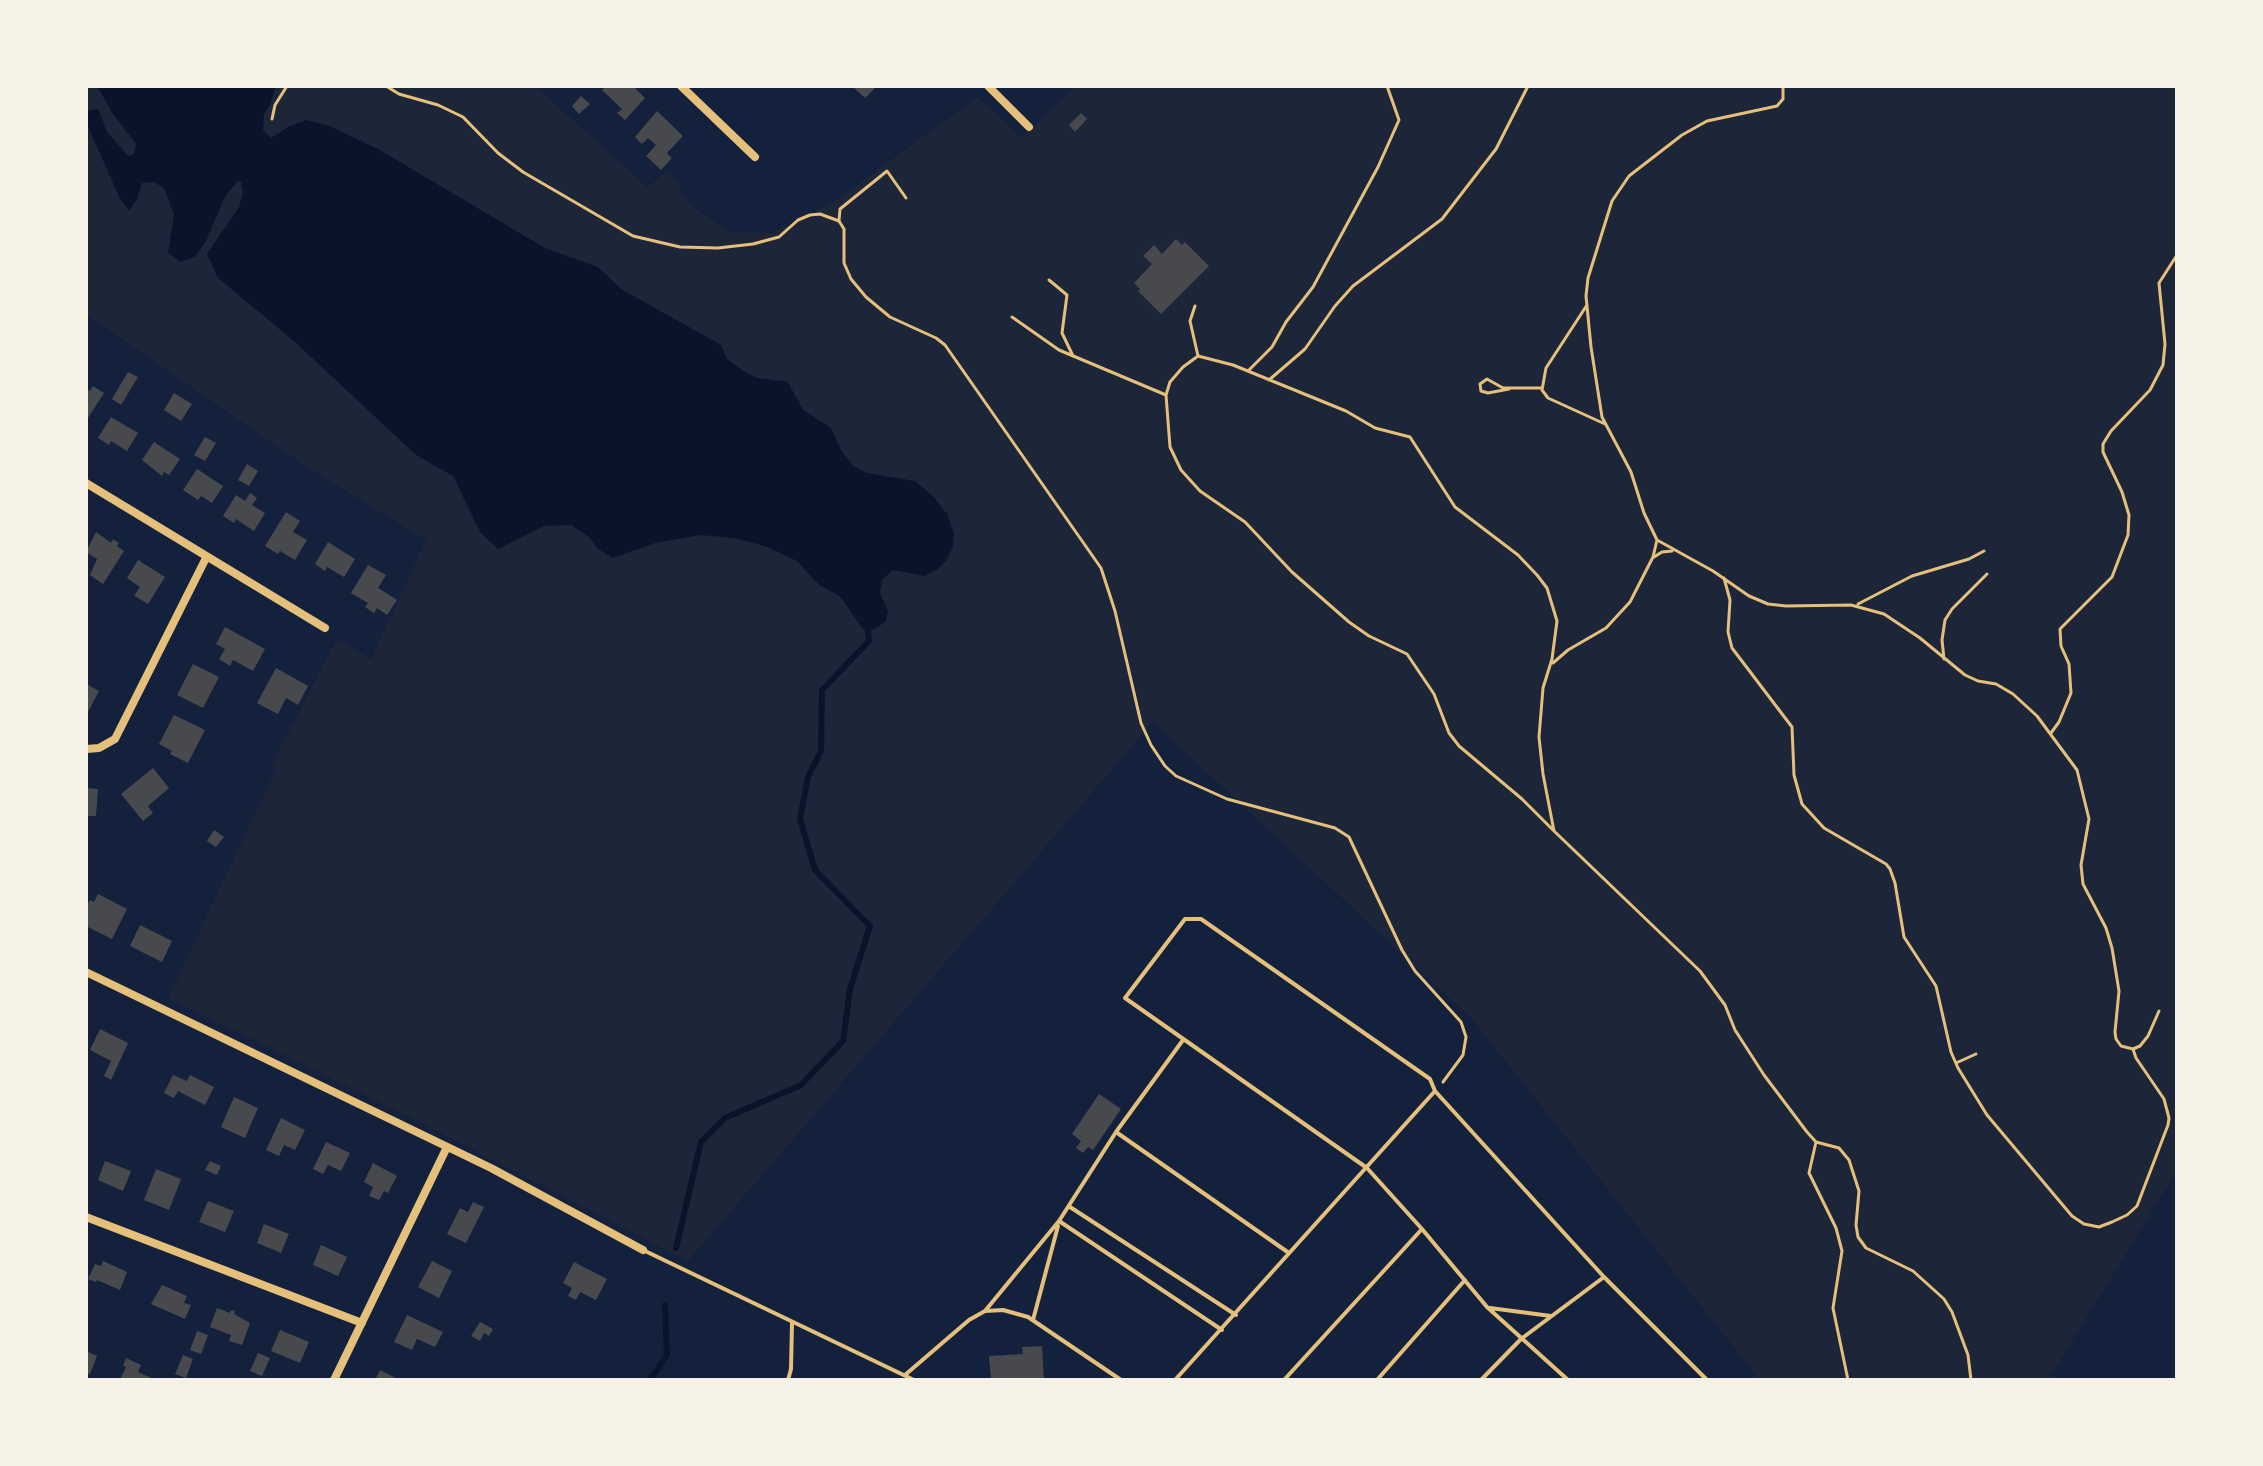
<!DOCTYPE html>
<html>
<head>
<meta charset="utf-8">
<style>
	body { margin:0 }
	#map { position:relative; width:2263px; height:1466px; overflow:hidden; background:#14213d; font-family:Arial,sans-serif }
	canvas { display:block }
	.frame { position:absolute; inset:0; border:88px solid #f6f1e7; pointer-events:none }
</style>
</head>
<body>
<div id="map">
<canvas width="2263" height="1466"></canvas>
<div class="frame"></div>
</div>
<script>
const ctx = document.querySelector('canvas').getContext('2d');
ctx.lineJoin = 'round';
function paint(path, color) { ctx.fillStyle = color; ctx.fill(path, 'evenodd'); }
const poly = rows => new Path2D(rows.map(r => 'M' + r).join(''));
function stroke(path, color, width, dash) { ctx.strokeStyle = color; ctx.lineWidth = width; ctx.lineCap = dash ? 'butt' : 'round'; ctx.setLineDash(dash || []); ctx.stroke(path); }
const green = poly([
	[86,86,535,86,647,187,670,170,688,203,729,232,771,233,832,203,978,97,1022,138,1076,86,2177,86,2177,1171,2048,1380,1760,1380,1472,1019,1153,722,688,1261,410,1117,168,998,277,767,272,764,337,639,371,659,426,540,306,466,86,314]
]);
const water = poly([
	[97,86,276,86,270,105,264,114,263,130,271,138,288,127,306,120,330,126,378,149,545,248,598,267,621,289,721,345,727,359,745,372,757,378,788,382,803,410,831,428,841,450,853,466,867,473,915,481,933,496,947,514,954,533,953,546,946,561,937,570,924,576,893,570,882,580,880,593,888,612,886,621,874,630,862,628,840,596,819,585,797,561,765,546,734,538,701,535,655,543,613,558,598,549,589,537,571,525,544,526,498,549,480,532,453,476,416,455,295,342,218,278,207,254,239,207,243,192,241,182,238,181,226,195,205,243,195,257,180,262,168,253,174,215,164,188,154,182,142,183,137,199,129,211,120,199,87,124,86,111,98,109,107,132,128,156,134,154,136,144,113,114]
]);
const stream = poly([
	[676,1248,701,1142,725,1118,801,1085,843,1041,850,989,870,926,815,870,800,819,808,777,821,751,822,690,869,641,867,623],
	[650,1380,667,1355,665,1305]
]);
const building = poly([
	[606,86,633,86,645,98,625,120,617,113,622,109,602,90],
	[852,86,877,86,865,98],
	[581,96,590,104,579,114,572,106],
	[657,111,683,136,667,153,672,158,661,170,646,156,656,145,648,138,642,144,635,137],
	[1081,113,1087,119,1075,132,1069,125],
	[1176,239,1182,245,1185,242,1209,266,1161,314,1138,291,1140,289,1134,283,1152,264,1143,256,1154,245,1162,254],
	[128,372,138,377,121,405,112,399],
	[93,386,104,393,86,421,86,389,90,391],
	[174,393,192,404,181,421,164,410],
	[111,417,138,433,127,451,111,441,109,445,98,438],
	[205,437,216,443,205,461,194,455],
	[154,442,180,459,169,475,164,472,162,476,142,460],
	[247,464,258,471,249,486,238,480],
	[197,469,223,486,212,503,201,496,198,500,183,490],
	[250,493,257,498,252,505,265,513,254,531,236,519,234,523,223,516,236,495,245,501],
	[286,512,300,521,293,532,307,540,295,560,280,551,278,554,265,546],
	[96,532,111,543,113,539,119,543,117,546,124,551,103,584,90,575,97,559,86,552],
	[328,542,355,559,344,577,327,567,325,571,315,564],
	[138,560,165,577,148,604,134,596,140,587,127,578],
	[368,565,386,575,378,588,397,600,387,615,377,608,374,613,365,607,368,603,351,593],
	[225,627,265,649,253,671,233,660,230,666,219,659,225,649,216,644],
	[193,664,219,677,203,708,177,695],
	[276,668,308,686,298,705,286,698,278,714,257,703],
	[88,685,99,691,86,716,86,689],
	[174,715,205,730,188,763,170,754,172,751,159,744],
	[153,768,169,788,148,806,153,813,143,821,121,794],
	[86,788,98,789,96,816,86,816],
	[214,830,224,837,216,847,207,841],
	[98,894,127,909,112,939,86,926,86,907,90,900,94,902],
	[140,925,172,941,162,962,130,946],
	[100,1029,128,1043,111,1080,104,1076,111,1061,90,1050],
	[173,1075,187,1081,190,1075,214,1087,205,1105,178,1091,174,1098,164,1093],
	[1099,1094,1121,1109,1093,1150,1088,1147,1083,1153,1076,1148,1081,1141,1072,1134],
	[234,1097,258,1108,245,1138,221,1127],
	[281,1118,305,1130,295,1150,284,1145,279,1156,266,1150],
	[326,1142,350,1153,341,1171,328,1165,323,1174,313,1169],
	[105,1161,131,1171,123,1191,98,1180],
	[210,1161,221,1166,217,1175,205,1170],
	[373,1163,397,1176,388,1193,384,1191,379,1200,369,1196,373,1187,364,1182],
	[156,1169,181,1179,169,1210,144,1200],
	[208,1201,234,1211,225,1232,199,1222],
	[473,1202,484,1207,466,1243,447,1234,460,1208,468,1212],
	[264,1224,289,1234,281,1253,257,1243],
	[321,1245,347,1257,338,1276,313,1265],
	[103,1261,127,1272,120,1290,97,1280,96,1282,88,1279,95,1264,101,1266],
	[432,1261,452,1271,439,1298,418,1287],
	[574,1262,607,1279,596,1300,580,1292,576,1300,568,1296,572,1288,563,1283],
	[162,1285,187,1296,184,1303,191,1305,185,1319,151,1304],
	[217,1308,230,1313,231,1310,235,1311,234,1314,250,1323,242,1345,229,1341,231,1335,210,1327],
	[407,1315,443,1332,435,1347,417,1339,412,1350,394,1342],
	[480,1322,493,1329,489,1336,484,1333,480,1341,471,1336],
	[280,1330,309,1342,300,1363,271,1351],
	[197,1331,208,1335,201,1354,190,1350],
	[1042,1346,1044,1380,991,1380,989,1356,1023,1354,1022,1347],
	[86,1351,97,1356,90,1374,86,1373],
	[258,1353,270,1358,262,1376,250,1371],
	[183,1355,193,1359,186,1378,175,1374],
	[126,1358,141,1365,138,1372,156,1380,120,1380,126,1367,123,1366],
	[380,1370,400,1380,375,1380]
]);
const path = poly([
	[386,86,399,94,438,105,463,117,498,153,523,172,633,236,680,247,718,248,753,244,779,237,798,220,810,215,820,214,839,221],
	[272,119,275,105,287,86],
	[906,198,887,171,840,209,839,221,844,229,844,263,851,279,866,297,890,317,936,338,945,345,1101,568,1115,611,1141,723,1151,745,1165,766,1176,776,1227,799,1335,828,1349,837,1402,950,1415,971,1461,1022,1466,1037,1463,1055,1443,1082],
	[1049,280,1067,295,1062,333,1073,356],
	[1587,305,1546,368,1542,390,1548,398,1605,424],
	[1195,306,1190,321,1198,356],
	[1012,317,1059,350,1166,395],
	[1248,371,1272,347,1286,322,1313,287,1378,167,1399,120,1387,86],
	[1269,380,1305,349,1335,306,1353,286,1442,219,1496,149,1528,86],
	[1509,389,1488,393,1481,391,1480,384,1487,379,1503,388,1541,388],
	[1657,540,1713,571,1749,596,1768,604,1786,606,1851,605,1884,614,1920,638,1965,675,1978,681,1996,684,2013,694,2037,716,2077,770,2089,819,2081,865,2083,884,2106,928,2112,948,2119,991,2115,1032,2116,1039,2121,1046,2133,1049,2140,1046,2148,1036,2159,1011],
	[1654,557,1662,552,1672,551],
	[1724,578,1730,600,1728,632,1732,648,1792,727,1794,775,1802,804,1824,828,1886,864,1890,869,1895,883,1904,937,1936,986,1951,1052,1958,1068,1987,1115,2072,1216,2084,1224,2099,1227,2112,1222,2127,1215,2137,1206,2168,1125,2169,1118,2164,1099,2136,1058,2133,1049],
	[1858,604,1912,576,1969,559,1984,551],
	[1944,659,1942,640,1945,620,1952,609,1987,574],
	[1553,663,1568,650,1606,628,1630,602,1653,557,1657,540,1644,513,1631,472,1602,417,1591,347,1586,296,1588,278,1612,201,1629,176,1682,135,1707,121,1777,106,1783,99,1783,86],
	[2051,733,2059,722,2071,693,2069,664,2061,646,2060,629,2112,577,2128,535,2129,515,2122,492,2103,452,2103,444,2111,431,2150,390,2163,365,2165,344,2159,283,2177,255],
	[1554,831,1543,774,1539,737,1543,688,1552,659,1557,621,1547,588,1537,575,1518,555,1455,507,1410,437,1375,428,1346,411,1233,365,1198,356,1183,367,1170,382,1166,395,1170,447,1181,470,1200,491,1245,522,1292,572,1349,622,1369,636,1407,654,1434,694,1449,733,1459,746,1522,799,1554,831,1700,971,1725,1005,1735,1030,1764,1075,1807,1132,1816,1142,1839,1148,1849,1160,1859,1191,1856,1225,1858,1237,1866,1248,1913,1271,1944,1299,1952,1312,1968,1355,1971,1380],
	[1956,1063,1976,1054],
	[1816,1142,1809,1173,1836,1228,1842,1251,1833,1308,1848,1380]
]);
const service = poly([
	[1116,1132,1289,1253],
	[1070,1207,1236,1315],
	[1059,1221,1222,1330],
	[643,1250,914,1380],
	[1490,1308,1551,1316],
	[985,1311,1003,1310,1028,1317,1121,1380],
	[1033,1320,1058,1226],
	[905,1375,969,1320,985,1311,1059,1221,1116,1132,1183,1040],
	[788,1380,791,1369,792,1323],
	[1175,1380,1435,1091],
	[1284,1380,1422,1229],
	[1377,1380,1465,1280],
	[1481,1380,1521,1339,1604,1277],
	[1568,1380,1487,1307,1422,1229,1367,1168,1125,998,1185,919,1201,919,1430,1079,1435,1091,1604,1277,1707,1380]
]);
const minor = poly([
	[681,86,755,157],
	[988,86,1029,127],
	[86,483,325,628],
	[86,749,99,748,115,739,206,558],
	[86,972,491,1168,643,1250],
	[86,1217,362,1323],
	[334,1380,447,1147]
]);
paint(green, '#1d2539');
paint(water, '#0b132b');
stroke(stream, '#0b132b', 6);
paint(building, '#48494c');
stroke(path, '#e5c07b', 3);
stroke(service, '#e5c07b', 4);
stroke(minor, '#e5c07b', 8);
</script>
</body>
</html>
